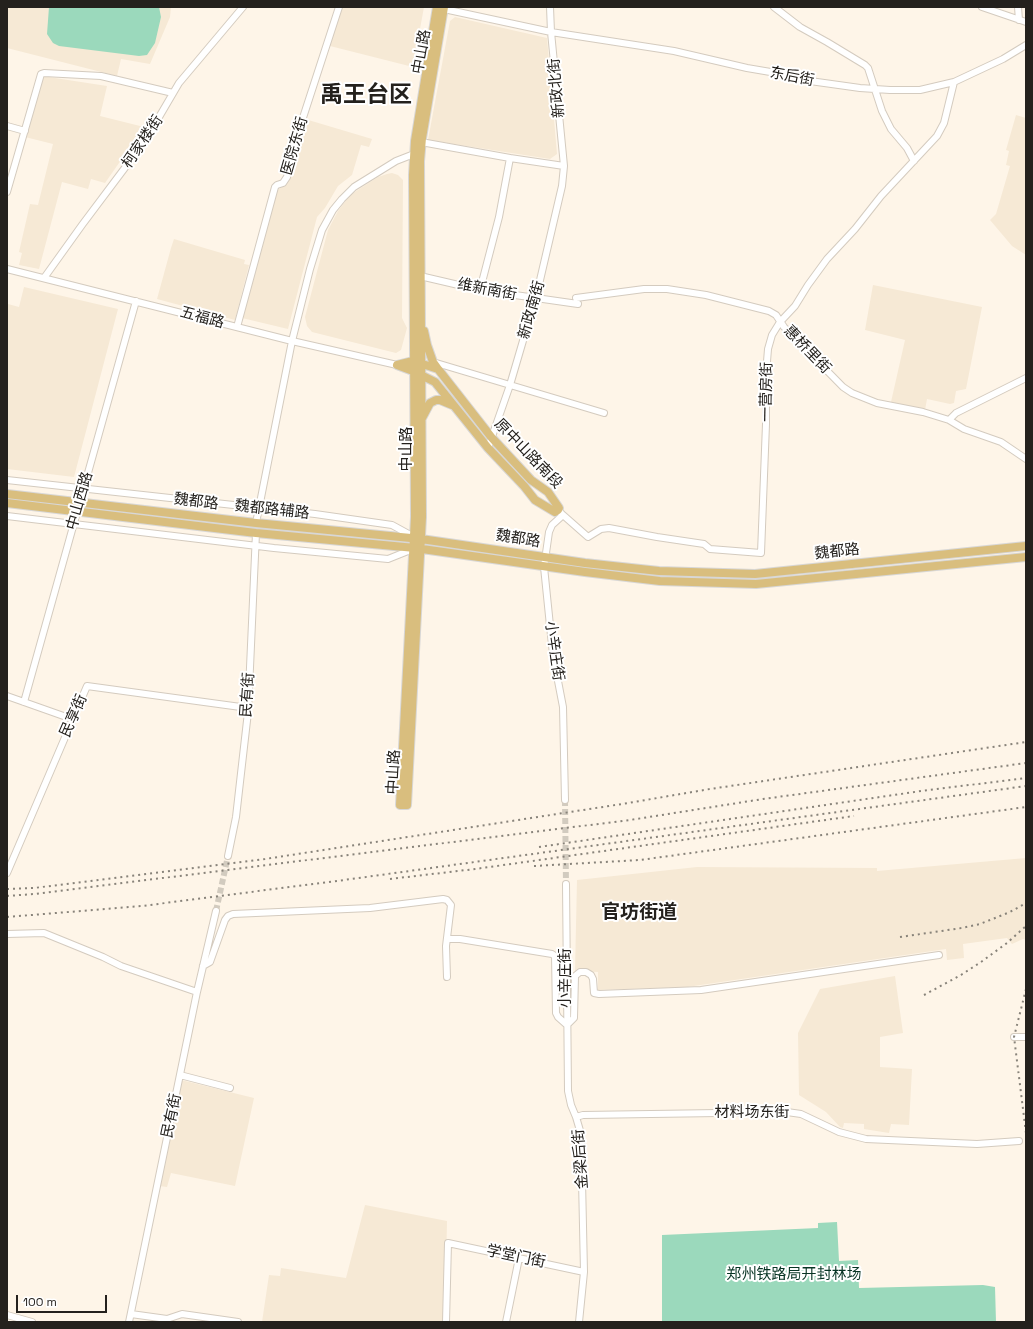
<!DOCTYPE html>
<html>
<head>
<meta charset="utf-8">
<style>
	body { margin:0 }
	#map { position:relative; width:1033px; height:1329px; overflow:hidden; background:#fef5e8; font-family:"Space Grotesk",sans-serif }
	canvas { display:block }
	.frame { position:absolute; inset:0; border:8px solid #24211d; pointer-events:none }
	.scale { position:absolute; left:16px; top:1295px; width:91px; height:18px; box-sizing:border-box; border:2px solid #24211d; border-top:0; padding-left:5px; font-size:12px; line-height:14px; white-space:nowrap; color:#24211d; -webkit-text-stroke:3px #fff; paint-order:stroke }
</style>
</head>
<body>
<div id="map">
<canvas width="1033" height="1329"></canvas>
<div class="frame"></div>
<div class="scale">100 m</div>
</div>
<script>
const ctx = document.querySelector('canvas').getContext('2d');
ctx.lineJoin = 'round';
function paint(path, color) { ctx.fillStyle = color; ctx.fill(path, 'evenodd'); }
const poly = rows => new Path2D(rows.map(r => 'M' + r).join(''));
function stroke(path, color, width, dash) { ctx.strokeStyle = color; ctx.lineWidth = width; ctx.lineCap = dash ? 'butt' : 'round'; ctx.setLineDash(dash || []); ctx.stroke(path); }
function drawText(font, color, halo, rows, align = 'center') {
  ctx.font = font + ' "Space Grotesk","Noto Sans SC",sans-serif'; ctx.lineWidth = 4; ctx.setLineDash([]); ctx.textBaseline = 'middle'; ctx.strokeStyle = halo; ctx.fillStyle = color; for (const [text, x, y, turn = 0] of rows) {
    ctx.save(); ctx.translate(x, y); ctx.rotate((+turn || 0) * Math.PI / 180); ctx.textAlign = isNaN(turn) ? turn : align; if (halo) ctx.strokeText(text, 0, 0); ctx.fillText(text, 0, 0); ctx.restore();
  }
}
const built = poly([
	[7,7,171,7,170,17,150,64,121,59,117,76,7,48],
	[342,7,424,7,413,67,330,46],
	[455,17,547,38,557,154,550,159,428,140,450,21],
	[42,76,107,86,100,116,148,128,147,134,140,133,105,183,91,179,88,189,62,182,39,269,19,265,22,253,19,252,30,204,38,205,53,144,25,137],
	[1016,115,1026,118,1026,255,1012,246,990,220,996,214,1010,166,1006,165,1009,151,1006,150],
	[305,119,372,139,369,147,361,145,352,175,338,186,325,208,317,217,288,329,242,318,275,192,286,184],
	[392,173,398,175,403,180,402,318,407,328,401,350,396,353,312,332,307,326,305,317,328,230,338,211,350,195,378,177,387,174],
	[174,239,245,260,244,264,249,265,235,320,157,299,171,248],
	[873,285,982,307,966,389,956,391,954,403,950,404,927,399,925,410,891,402,905,340,865,330],
	[24,287,118,309,74,477,7,469,7,310,8,304,19,307],
	[1026,858,1026,940,1023,939,1012,944,1007,938,963,944,964,958,947,960,946,949,687,987,598,990,598,972,575,971,577,880,697,867,877,868,877,871],
	[895,976,903,1033,880,1037,880,1067,912,1069,909,1125,891,1124,889,1133,864,1129,864,1124,844,1123,843,1128,840,1127,826,1112,799,1095,798,1033,820,989],
	[181,1080,254,1098,235,1186,171,1173,167,1187,159,1186],
	[365,1205,447,1221,445,1322,262,1322,269,1275,280,1276,281,1268,346,1278]
]);
const green = poly([
	[49,7,159,7,161,17,155,43,147,55,139,56,59,46,53,43,47,34],
	[837,1222,839,1261,858,1260,859,1288,983,1285,995,1287,996,1322,662,1322,662,1235,818,1228,818,1223]
]);
const minorTunnel = poly([
	[565,800,566,884],
	[216,911,228,856]
]);
const minor = poly([
	[774,7,800,27,827,42,865,65,868,68,882,111,891,129,907,148,914,161],
	[982,7,1026,22],
	[1018,7,1019,20],
	[444,9,551,32,674,51,747,68,788,75,810,81,860,88,890,90,920,90,954,82,1003,59,1026,45],
	[7,126,25,131],
	[421,142,510,158,564,166],
	[7,192,41,74,44,73,101,76,173,93],
	[7,269,292,341,397,365],
	[420,276,480,290,578,304],
	[44,278,82,225,145,141,179,83,243,7],
	[480,290,499,217,510,158],
	[576,298,644,289,667,289,706,295,769,311,776,315,784,327,843,387,852,393,877,403,923,412,949,420,964,429,1001,442,1026,459],
	[237,327,275,187,277,185,283,183,287,177,298,133,339,7],
	[433,362,604,413],
	[949,420,956,413,1026,378],
	[488,448,510,385,537,293,562,186,564,166,551,32,550,7],
	[7,480,315,514,392,525,414,537],
	[560,512,563,515,552,525,549,532,544,567,553,655,563,707,565,800],
	[563,515,588,537,601,529,609,528,657,537,704,544,710,549,761,553,766,424,766,374,768,349,772,335,780,322,795,306,808,285,827,259,855,229,881,196,937,136,944,123,954,82],
	[7,516,274,548,388,559,413,549],
	[256,523,292,341,310,269,322,230,333,210,342,199,354,187,396,161,414,154],
	[7,696,72,719],
	[24,702,136,301],
	[228,856,236,817,248,712,256,533],
	[7,873,87,686,248,708],
	[566,884,568,1091,571,1105,576,1117,581,1134,584,1272,579,1322],
	[7,934,44,933,103,957,121,966,197,992],
	[447,939,460,939,552,954,555,956,556,1013,558,1017,567,1025],
	[203,966,210,962,225,920,228,916,233,914,370,908,443,899,447,900,451,905,446,946,447,977],
	[567,1025,574,1018,575,976,580,972,586,972,591,975,593,979,594,993,599,994,701,990,939,955],
	[1014,1037,1026,1037],
	[180,1075,230,1088],
	[576,1117,583,1115,787,1112,801,1114,839,1132,866,1139,977,1144,1019,1141],
	[131,1314,167,1319,182,1314,238,1322],
	[7,1315,32,1322],
	[129,1322,197,992,216,911],
	[446,1322,448,1243,584,1272],
	[506,1322,519,1258]
]);
const major = poly([
	[437,7,415,141,413,175,415,517,400,805,407,805,422,517,420,161,422,138,444,7],
	[424,331,427,345,433,362,438,369],
	[413,361,438,369,492,438,531,480,548,492,559,508,558,510,555,512,535,500,524,486,488,448,435,382,413,371,397,365,413,361],
	[422,418,430,403,436,400,440,400,452,405],
	[7,494,256,523,421,539,585,563,659,571,755,574,1026,546],
	[7,503,256,533,415,548,585,572,660,581,756,584,1026,557]
]);
const rail = poly([
	[539,847,921,791,1026,778],
	[534,866,640,860,1026,807],
	[390,879,475,869,854,816],
	[7,889,34,888,265,859,622,804,710,789,1026,742],
	[7,896,34,894,630,820,763,799,1026,763],
	[7,917,142,906,344,880,1026,786],
	[900,937,962,928,980,924,1010,912,1026,903],
	[1026,989,1014,1037,1026,1133],
	[924,995,961,975,981,962,1007,943,1026,926]
]);
const streetNames = [
	["中山路",422,52,-80],
	["东后街",792,77,11],
	["新政北街",557,88,-95],
	["柯家楼街",143,142,-56],
	["医院东街",295,146,-74],
	["维新南街",487,290,11],
	["新政南街",532,310,-74],
	["五福路",202,318,15],
	["惠桥里街",807,350,46],
	["一营房街",767,392,-89],
	["中山路",407,449,-90],
	["原中山路南段",528,454,46],
	["中山西路",80,501,-74],
	["魏都路",196,502,7],
	["魏都路辅路",272,510,6],
	["魏都路",518,539,9],
	["魏都路",837,552,-6],
	["小辛庄街",554,651,82],
	["民有街",248,695,-86],
	["民享街",74,716,-66],
	["中山路",394,772,-87],
	["小辛庄街",566,978,-90],
	["材料场东街",752,1113],
	["民有街",172,1116,-78],
	["金梁后街",581,1159,-94],
	["学堂门街",516,1257,12]
];
const parkNames = [
	["郑州铁路局开封林场",794,1275]
];
const districtNames = [
	["官坊街道",639,913]
];
const townNames = [
	["禹王台区",366,96]
];
paint(built, '#f6e9d5');
paint(green, '#9bd9bc');
stroke(minorTunnel, '#d2cbbf', 6, [6, 3]);
stroke(minor, '#d4cbbf', 8);
stroke(major, '#d8d7d6', 10);
stroke(minor, '#fff', 6);
stroke(major, '#d9be7e', 8);
stroke(rail, '#88837a', 2, [2, 4]);
drawText('15px', '#24211d', '#fff', streetNames);
drawText('15px', '#073424', '#fff', parkNames);
drawText('bold 19px', '#24211d', '#fff', districtNames);
drawText('bold 23px', '#24211d', '#fff', townNames);
</script>
</body>
</html>
